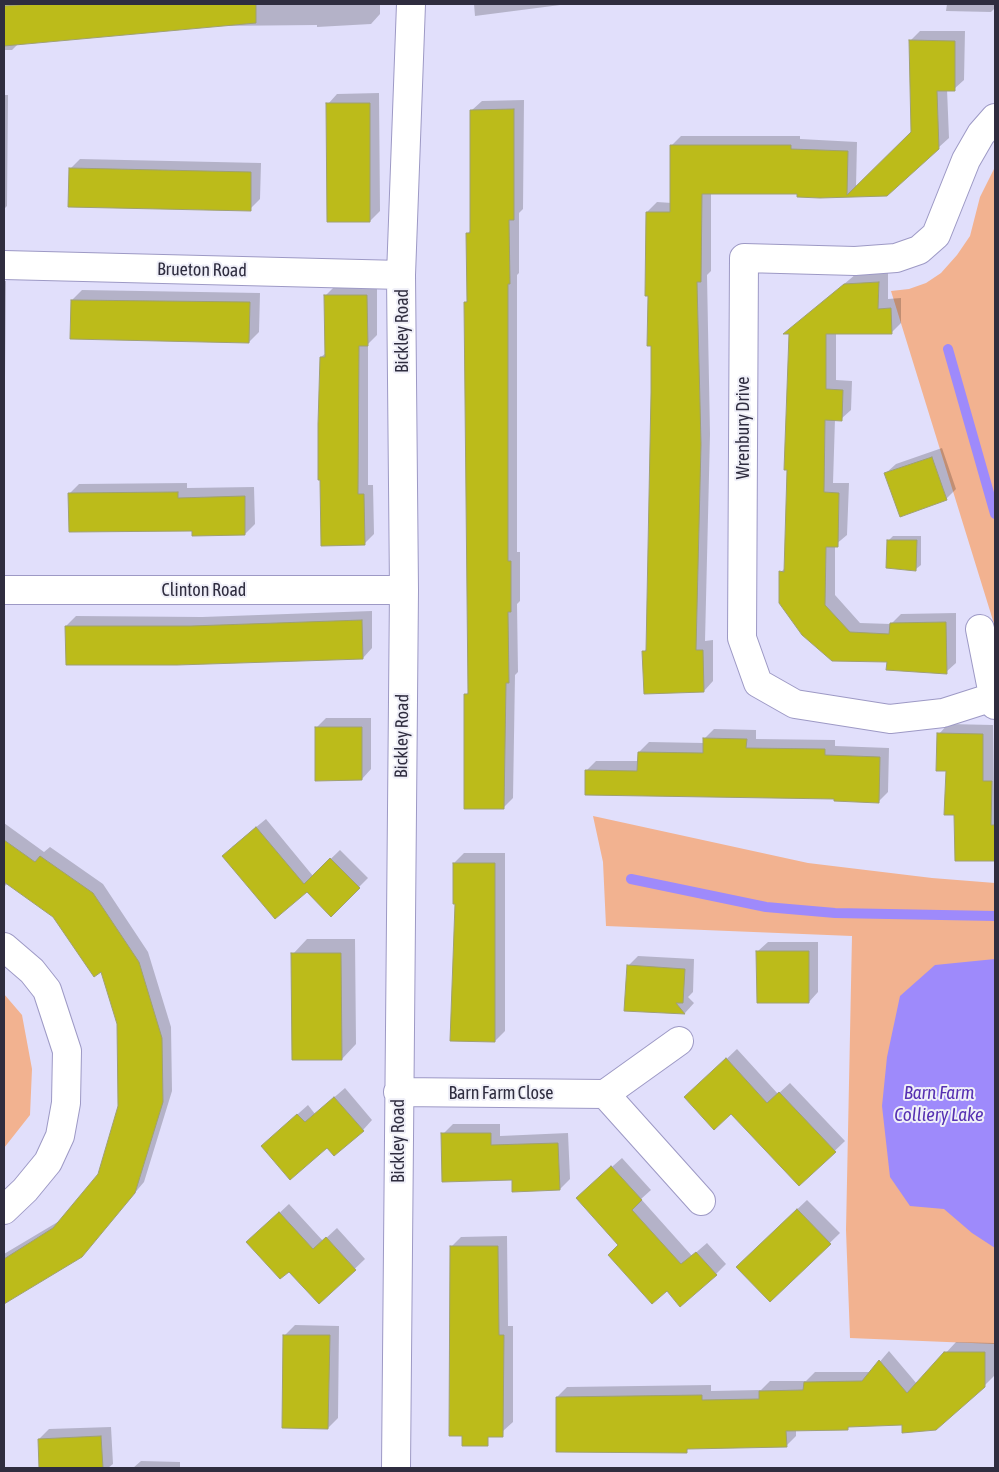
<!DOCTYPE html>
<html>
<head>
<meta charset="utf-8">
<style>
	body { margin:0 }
	#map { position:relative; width:999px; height:1472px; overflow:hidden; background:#e1dffb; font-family:"Asap Condensed",sans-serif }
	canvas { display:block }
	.frame { position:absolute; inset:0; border:5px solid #2f2d3f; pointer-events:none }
</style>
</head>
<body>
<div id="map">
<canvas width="999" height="1472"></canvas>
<div class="frame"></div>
</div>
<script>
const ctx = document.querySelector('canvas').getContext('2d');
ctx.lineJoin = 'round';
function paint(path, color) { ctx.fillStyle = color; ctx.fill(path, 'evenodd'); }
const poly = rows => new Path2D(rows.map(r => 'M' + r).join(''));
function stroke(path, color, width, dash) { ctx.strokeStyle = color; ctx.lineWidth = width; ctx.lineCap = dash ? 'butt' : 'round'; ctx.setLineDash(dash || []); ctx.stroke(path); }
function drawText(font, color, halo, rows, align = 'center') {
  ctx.font = font + ' "Asap Condensed",sans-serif'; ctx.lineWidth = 4; ctx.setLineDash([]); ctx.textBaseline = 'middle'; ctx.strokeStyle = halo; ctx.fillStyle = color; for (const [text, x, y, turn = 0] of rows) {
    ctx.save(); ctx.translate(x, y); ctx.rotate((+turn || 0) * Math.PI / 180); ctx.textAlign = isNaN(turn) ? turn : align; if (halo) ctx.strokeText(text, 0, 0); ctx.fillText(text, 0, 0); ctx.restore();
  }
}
const green = poly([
	[995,167,995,627,891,291,909,289,926,283,941,273,957,255,970,236,980,197],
	[593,816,808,863,932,878,995,883,995,1344,850,1338,846,1230,852,936,606,926,603,862],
	[4,994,22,1015,32,1069,30,1115,4,1148]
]);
const water = poly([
	[995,959,995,1248,972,1233,944,1209,910,1206,890,1177,882,1106,887,1057,900,996,935,965]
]);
const shadow = poly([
	[4,4,380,4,380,14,371,24,317,27,317,25,214,26,18,44,12,50,4,50],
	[474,4,568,4,475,16],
	[947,4,995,4,995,8,991,12,946,11],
	[920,31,965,31,964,80,954,89,947,89,949,138,886,195,820,196,799,192,711,192,711,271,707,275,710,434,705,641,713,640,713,681,704,691,644,652,647,648,652,345,647,212,657,202,672,203,672,145,681,136,800,136,800,139,857,142,856,187,912,132,910,41],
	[379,93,380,211,370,221,328,104,337,94],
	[4,95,8,95,7,206,4,209],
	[524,100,523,209,519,213,519,273,517,275,517,552,520,552,520,601,517,604,518,672,515,675,513,798,503,808,466,695,469,691,465,303,468,300,467,234,472,229,472,110,482,101],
	[80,159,261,163,260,199,250,209,70,169],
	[888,273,888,299,901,298,901,323,891,333,836,333,836,380,852,381,851,410,841,419,835,419,833,483,849,483,847,535,835,545,835,595,860,623,891,624,901,614,956,613,956,663,946,672,888,660,832,660,781,572,786,567,790,333,786,333,856,274],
	[4,281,6,281,4,474],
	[335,286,377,286,377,335,368,344,368,485,373,485,374,534,364,544,321,357,326,353,325,296],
	[82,290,260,293,259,332,249,342,72,300],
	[942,448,956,489,946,499,886,473,896,464],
	[187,483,187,488,254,487,255,524,245,534,194,529,69,494,79,484],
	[893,536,921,536,921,565,916,569,888,541],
	[372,611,372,648,363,658,66,626,76,616,202,617],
	[326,718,371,718,371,769,362,779,316,728],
	[948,724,993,725,995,859,956,860,956,814,939,734],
	[714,729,756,730,756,739,835,740,835,746,889,748,888,792,878,802,586,771,596,761,639,761,639,752,649,742,704,743,704,739],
	[266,819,313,876,340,850,368,878,331,915,307,891,232,847],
	[4,823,44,852,50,847,103,884,148,952,171,1027,172,1091,144,1182,81,1256,4,1303,4,1254,61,1220,99,1174,120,1106,118,1024,102,970,54,916,8,883,4,887],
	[464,853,505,853,505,1031,495,1041,457,903,454,863],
	[307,939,355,939,356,1044,342,1059,293,954],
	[768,942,818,942,818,992,809,1002,758,951],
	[638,956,694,959,693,992,688,997,694,1003,685,1013,626,1009,628,966],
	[737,1049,778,1094,790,1083,845,1141,799,1185,731,1112,696,1088],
	[345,1088,372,1120,363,1130,327,1146,272,1137,308,1105,315,1114],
	[453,1124,500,1124,500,1136,568,1133,570,1179,560,1189,513,1179,443,1134],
	[622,1158,651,1190,641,1199,692,1256,707,1243,726,1264,716,1274,667,1289,620,1245,587,1189],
	[807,1200,840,1233,770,1301,747,1257],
	[289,1204,323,1241,337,1228,365,1259,319,1303,258,1233],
	[507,1236,508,1326,513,1326,513,1422,503,1431,451,1247,461,1237],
	[295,1325,339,1326,338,1418,328,1428,285,1335],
	[956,1342,994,1343,994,1376,984,1386,903,1424,851,1425,847,1429,796,1430,796,1436,786,1446,690,1447,686,1451,557,1397,567,1387,711,1385,711,1391,761,1390,770,1381,806,1381,815,1372,871,1372,889,1351,917,1384],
	[111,1427,113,1464,108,1468,41,1468,39,1439,49,1429],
	[141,1461,180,1462,180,1468,133,1468]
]);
const stream = poly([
	[948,349,995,514],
	[631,879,766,907,835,913,995,916]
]);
const building = poly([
	[31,4,256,4,256,23,4,46,4,6,31,4],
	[909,40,955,41,955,91,937,91,939,149,887,196,820,198,797,197,797,194,702,194,701,282,697,282,701,444,696,650,703,650,704,692,644,694,642,651,646,651,651,393,651,346,647,346,648,296,645,296,646,212,670,212,670,145,791,145,791,149,848,151,847,195,911,132,909,40],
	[326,103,370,103,370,222,327,222,326,103],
	[514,109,514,220,509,220,510,284,508,284,508,561,511,561,511,612,508,612,509,683,506,683,504,809,464,809,464,694,468,694,464,302,467,302,466,233,470,233,470,110,514,109],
	[69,168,251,172,251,211,68,207,69,168],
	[879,282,878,309,891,308,892,334,826,334,826,389,843,390,842,421,825,420,824,492,839,493,838,547,826,547,825,605,850,632,889,634,890,623,946,622,947,674,886,670,887,662,832,661,802,635,779,603,779,571,784,572,787,470,784,470,789,334,783,334,844,284,879,282],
	[324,295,367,295,368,346,359,346,358,494,364,494,365,545,321,546,320,480,318,480,318,424,320,357,325,357,324,295],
	[71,300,250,302,249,343,70,339,71,300],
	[932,457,947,500,900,517,884,473,932,457],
	[178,492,178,498,245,496,245,535,192,536,192,531,69,532,68,493,178,492],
	[887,540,917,540,916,571,886,568,887,540],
	[362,620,363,659,177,665,66,665,65,626,191,626,362,620],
	[315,727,362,727,362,780,315,781,315,727],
	[937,733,983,734,983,781,992,781,991,825,995,825,995,861,955,861,954,815,944,815,946,771,936,771,937,733],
	[703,738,747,739,746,748,825,749,825,755,880,757,879,803,834,801,834,799,585,795,585,770,637,771,638,752,703,753,703,738],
	[256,827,304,884,330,858,360,888,331,917,307,892,275,919,222,856,256,827],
	[4,840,35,862,40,856,93,893,139,962,162,1038,163,1102,135,1193,82,1257,4,1304,4,1259,53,1228,98,1174,118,1106,117,1024,101,972,94,977,53,917,4,882,4,840],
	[453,863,495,863,495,1042,450,1041,455,904,453,904,453,863],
	[756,951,809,951,809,1003,757,1003,756,951],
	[291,953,341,953,342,1060,292,1060,291,953],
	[627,965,685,969,683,1003,676,1003,685,1014,624,1011,627,965],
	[726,1058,767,1103,779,1092,836,1152,799,1186,731,1114,714,1130,684,1097,726,1058],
	[334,1097,364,1131,334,1156,327,1148,290,1180,261,1146,297,1114,305,1122,334,1097],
	[441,1133,491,1133,491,1145,558,1143,560,1190,512,1192,512,1180,442,1182,441,1133],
	[611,1166,642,1200,632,1210,681,1264,696,1252,717,1275,680,1307,667,1291,652,1304,608,1255,618,1245,576,1198,611,1166],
	[797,1209,831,1244,770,1302,736,1267,797,1209],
	[279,1212,313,1249,326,1237,356,1270,319,1304,289,1272,280,1279,246,1242,279,1212],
	[450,1246,498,1246,499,1335,504,1335,503,1437,488,1437,488,1446,462,1446,462,1436,449,1436,450,1246],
	[283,1335,330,1335,328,1429,282,1428,283,1335],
	[944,1352,985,1352,985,1387,936,1430,902,1433,902,1425,848,1427,848,1430,786,1431,787,1447,687,1449,687,1453,556,1452,556,1397,702,1395,702,1400,759,1399,759,1391,803,1390,804,1382,862,1381,879,1360,907,1393,944,1352],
	[101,1436,103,1468,39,1468,38,1439,101,1436]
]);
const street = poly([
	[4,265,401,275],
	[4,590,404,590],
	[980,629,995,705],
	[993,697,943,713,890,719,795,704,758,683,742,638,744,258,855,261,896,258,919,250,936,235,966,160,981,134,995,118],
	[4,947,32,971,47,990,67,1051,66,1103,60,1136,48,1162,25,1190,4,1210],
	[398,1092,605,1094,701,1201],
	[605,1094,679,1041],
	[396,1468,404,590,401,275,411,4]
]);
const streetNames = [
	["Brueton Road",202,270,1],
	["Bickley Road",402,331,-90],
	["Wrenbury Drive",743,428,-90],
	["Clinton Road",204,590],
	["Bickley Road",402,736,-89],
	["Barn Farm Close",501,1093],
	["Bickley Road",398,1141,-90]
];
const waterNames = [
	["Barn Farm",939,1093],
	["Colliery Lake",939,1115]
];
paint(green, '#f2b290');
paint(water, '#9e8afb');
paint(shadow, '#0003');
stroke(stream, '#9e8afb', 10);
paint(building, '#bcbb1a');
stroke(building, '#9fa072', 1);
stroke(street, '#9d99c5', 30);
stroke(street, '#fff', 28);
drawText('18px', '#2f2d3f', '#efeff8', streetNames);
drawText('italic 19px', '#5630b2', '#efeff8', waterNames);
</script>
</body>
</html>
